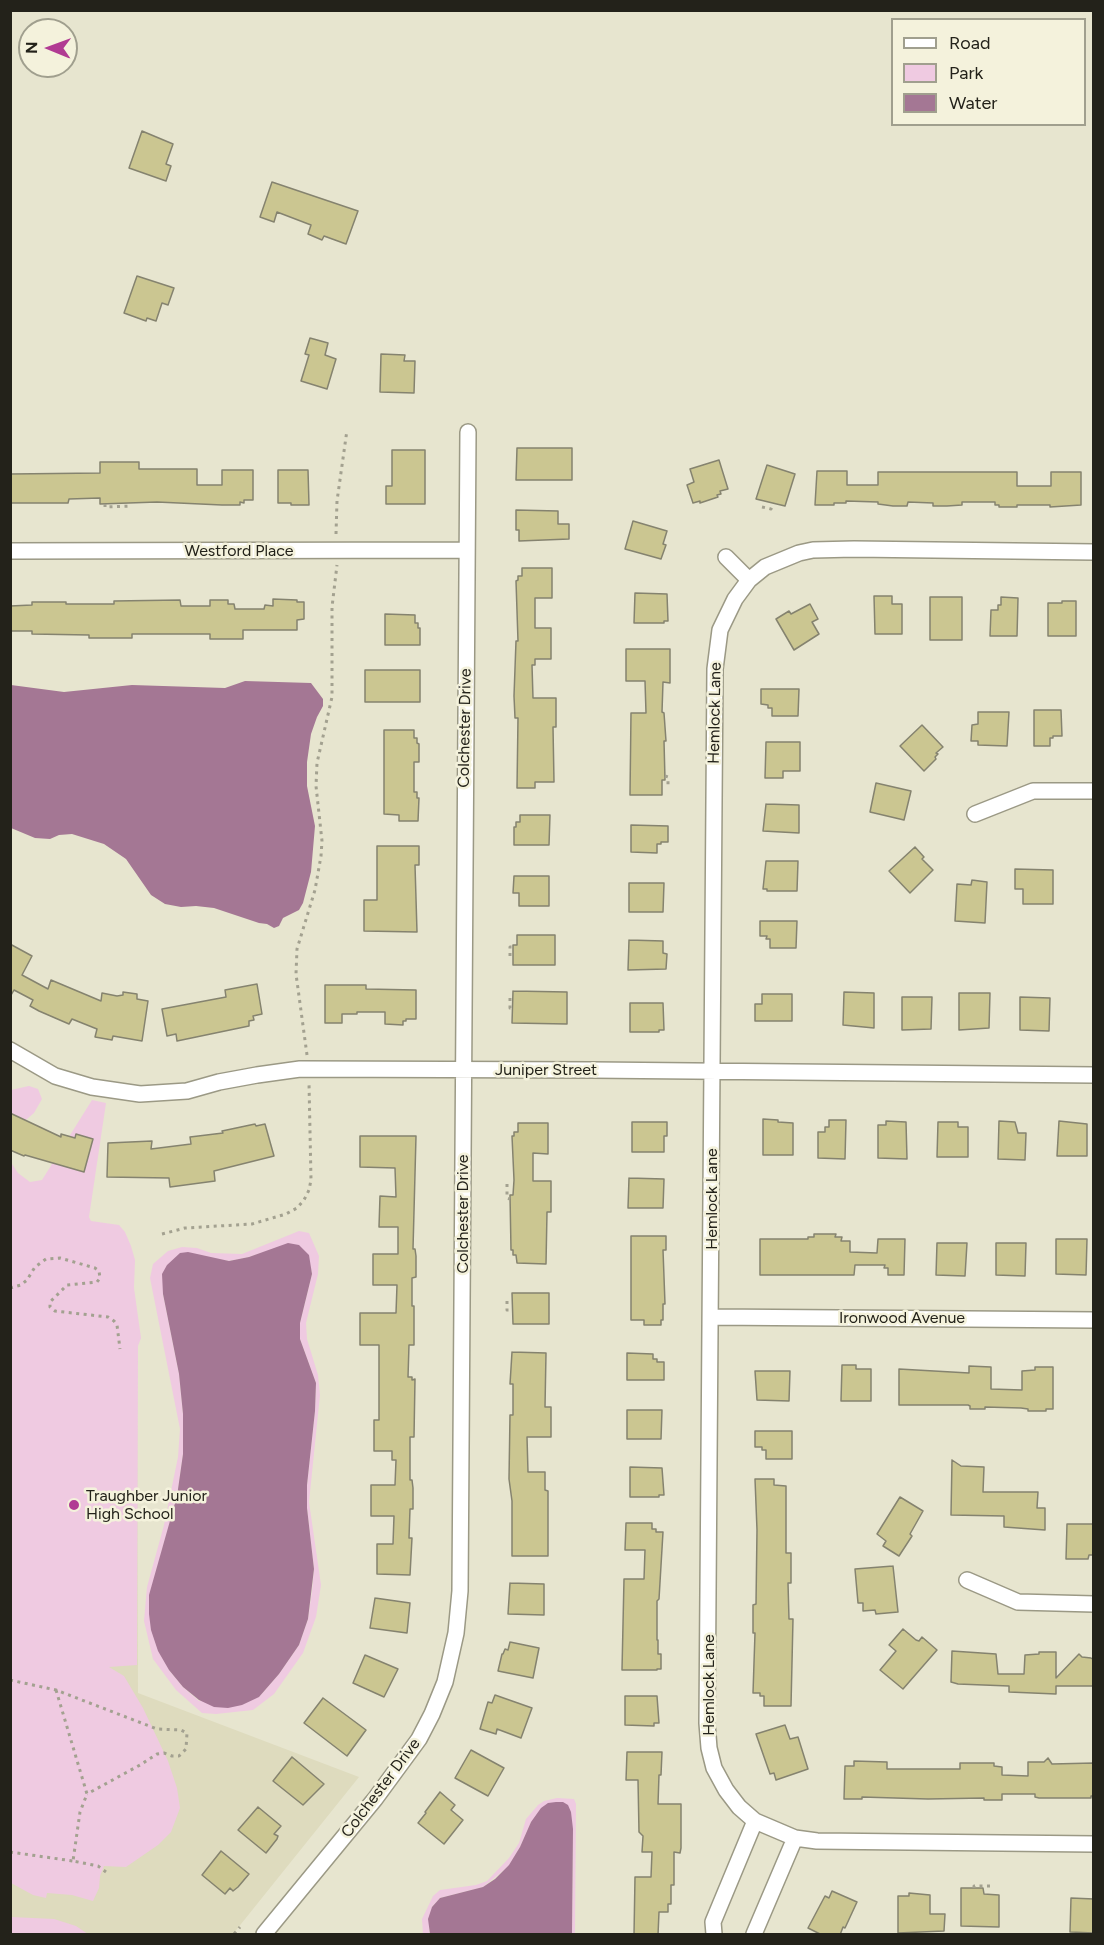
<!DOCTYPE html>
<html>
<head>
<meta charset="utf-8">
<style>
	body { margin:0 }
	#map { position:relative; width:1104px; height:1945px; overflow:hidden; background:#e7e5cf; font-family:Figtree,sans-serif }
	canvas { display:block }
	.frame { position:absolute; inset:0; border:12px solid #23221a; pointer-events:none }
	.legend { position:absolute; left:891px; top:18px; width:195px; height:108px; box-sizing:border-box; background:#f4f2dc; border:2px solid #a09f8e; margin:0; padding:8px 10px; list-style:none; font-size:18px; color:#23221a }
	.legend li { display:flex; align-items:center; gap:12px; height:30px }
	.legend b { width:30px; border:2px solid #a09f8e }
	.north { position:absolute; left:18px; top:18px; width:60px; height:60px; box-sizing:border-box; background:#f4f2dc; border:2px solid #a09f8e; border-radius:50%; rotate:271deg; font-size:16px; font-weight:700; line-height:24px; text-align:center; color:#23221a }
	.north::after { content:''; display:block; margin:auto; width:21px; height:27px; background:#b13b93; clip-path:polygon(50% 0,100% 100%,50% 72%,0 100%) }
</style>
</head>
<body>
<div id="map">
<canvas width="1104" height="1945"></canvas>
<div class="frame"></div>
<ul class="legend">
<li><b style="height:8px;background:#fff"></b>Road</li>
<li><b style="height:16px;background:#efcae1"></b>Park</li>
<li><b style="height:16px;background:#a47794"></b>Water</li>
</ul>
<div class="north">N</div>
</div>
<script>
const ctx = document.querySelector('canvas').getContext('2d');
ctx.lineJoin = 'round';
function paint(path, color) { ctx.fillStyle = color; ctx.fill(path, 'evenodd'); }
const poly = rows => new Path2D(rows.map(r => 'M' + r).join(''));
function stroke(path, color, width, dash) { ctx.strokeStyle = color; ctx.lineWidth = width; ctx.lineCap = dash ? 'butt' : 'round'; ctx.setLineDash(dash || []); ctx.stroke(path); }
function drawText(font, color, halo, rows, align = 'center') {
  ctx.font = font + ' Figtree,sans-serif'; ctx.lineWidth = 5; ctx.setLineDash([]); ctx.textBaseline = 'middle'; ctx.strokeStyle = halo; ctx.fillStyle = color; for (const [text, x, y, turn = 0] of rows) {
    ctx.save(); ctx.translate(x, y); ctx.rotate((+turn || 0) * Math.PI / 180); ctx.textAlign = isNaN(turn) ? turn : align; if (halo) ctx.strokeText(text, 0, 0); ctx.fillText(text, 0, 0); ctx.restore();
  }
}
const built = poly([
	[11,1330,137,1331,138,1693,359,1777,233,1934,11,1934]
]);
const green = poly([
	[29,1086,38,1089,42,1099,34,1113,21,1124,11,1138,11,1090],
	[92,1100,106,1103,89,1217,91,1221,119,1225,125,1232,131,1246,135,1260,134,1288,141,1338,138,1346,137,1665,109,1667,124,1676,143,1708,168,1761,177,1788,180,1808,171,1832,158,1845,126,1867,104,1866,100,1876,99,1888,93,1901,72,1895,47,1893,46,1898,33,1895,11,1883,10,1161,18,1173,30,1182,42,1180],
	[299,1231,309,1233,319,1256,318,1274,306,1323,307,1339,318,1375,320,1395,309,1502,321,1585,316,1617,303,1653,274,1694,253,1710,216,1714,202,1713,176,1690,153,1659,144,1621,147,1587,164,1525,178,1457,180,1429,150,1278,153,1264,168,1251,182,1247,197,1248,211,1253,242,1254],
	[264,1252,308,1255,312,1274,300,1323,300,1339,316,1383,315,1411,307,1485,307,1508,314,1569,312,1591,308,1619,299,1645,279,1674,259,1697,199,1701,183,1687,169,1670,156,1572,177,1496,183,1454,183,1414,179,1374,163,1294,211,1258,229,1261,249,1257],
	[557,1798,574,1799,576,1804,575,1934,572,1934,573,1829,531,1822,520,1847,509,1866,483,1887,440,1898,432,1907,429,1931,430,1934,423,1934,422,1919,433,1896,440,1890,476,1885,487,1881,509,1858,519,1843,526,1819,538,1805,544,1801],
	[11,1917,54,1919,76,1926,88,1934,11,1934]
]);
const water = poly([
	[245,681,311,683,323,699,323,706,317,717,311,734,307,762,307,786,315,826,311,872,303,903,299,910,283,918,279,926,274,928,267,924,259,923,214,908,196,906,181,907,165,904,151,895,126,859,104,844,72,834,59,835,50,839,35,838,11,828,11,685,64,692,132,685,225,688],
	[288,1243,299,1245,309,1255,312,1274,300,1323,300,1339,316,1383,315,1411,307,1485,307,1508,314,1569,308,1619,299,1645,279,1674,259,1697,242,1705,228,1708,214,1707,199,1700,183,1687,169,1670,158,1651,151,1630,149,1614,149,1595,177,1496,183,1454,183,1414,179,1374,163,1294,162,1274,167,1265,180,1253,188,1252,229,1261,249,1257],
	[556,1802,563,1802,568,1805,571,1812,573,1829,572,1934,430,1934,428,1919,432,1907,440,1898,483,1887,495,1879,509,1865,520,1847,531,1822,541,1808,548,1803]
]);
const building = poly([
	[142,131,173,144,166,164,171,166,166,181,129,168,142,131],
	[272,182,358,211,346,244,324,236,322,240,308,234,311,225,277,212,274,222,260,217,272,182],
	[137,276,174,288,168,305,162,303,156,321,147,318,146,321,124,313,137,276],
	[310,338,328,343,325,355,336,359,327,389,301,381,309,355,305,354,310,338],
	[381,354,405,355,404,361,415,361,414,393,380,392,381,354],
	[517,448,572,448,572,480,516,480,517,448],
	[392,450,425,450,425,504,386,504,386,486,392,486,392,450],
	[719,460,728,489,720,491,721,494,717,495,718,497,700,503,700,501,693,503,687,485,694,482,690,469,719,460],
	[100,462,139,462,139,469,197,469,197,485,222,485,222,470,253,470,253,500,244,500,244,503,240,502,240,505,222,505,157,502,100,504,100,498,69,499,68,503,10,503,10,474,100,473,100,462],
	[767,465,795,474,785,506,756,499,767,465],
	[278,470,308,470,309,505,291,505,291,503,278,503,278,470],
	[817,471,847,471,847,485,878,485,878,472,1017,472,1017,486,1051,486,1051,472,1081,472,1081,505,1050,507,1050,505,1017,505,1017,507,999,507,999,505,995,505,995,502,962,502,962,505,947,506,933,506,933,503,908,502,907,506,893,506,878,504,878,502,846,501,846,503,834,503,834,505,815,505,817,471],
	[516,510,558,511,558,524,569,524,569,539,519,541,519,530,516,530,516,510],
	[633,521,667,531,663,544,666,545,661,559,625,549,633,521],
	[522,568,552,568,552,598,535,598,535,628,551,628,551,659,535,659,535,665,532,665,533,698,556,698,556,727,553,727,554,782,535,782,535,788,517,788,518,718,515,718,514,696,516,641,518,641,516,581,518,580,518,576,522,576,522,568],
	[635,593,667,594,668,621,664,621,664,623,634,623,635,593],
	[874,596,892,596,892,604,902,604,902,634,875,634,874,596],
	[930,597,962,597,962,640,930,640,930,597],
	[1001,597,1018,598,1017,636,990,636,991,610,998,610,998,605,1001,605,1001,597],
	[273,599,297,600,297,602,304,602,304,619,297,620,297,630,243,630,243,639,210,639,210,634,132,634,132,638,89,638,89,635,32,634,32,631,10,631,10,606,32,605,32,602,66,602,66,604,114,604,114,601,180,600,181,606,210,606,210,600,228,600,228,604,234,604,235,609,264,609,265,605,273,606,273,599],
	[1062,601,1076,601,1076,636,1048,636,1048,603,1062,603,1062,601],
	[810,604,818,619,812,622,819,634,794,650,776,619,789,611,791,614,810,604],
	[385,614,415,615,415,623,418,623,418,628,420,628,420,645,385,645,385,614],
	[626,649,670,649,670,683,663,682,662,712,664,713,666,741,664,741,665,780,662,780,662,795,630,795,631,713,646,713,645,681,626,681,626,649],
	[365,670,420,670,420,702,365,702,365,670],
	[761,689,799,689,798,716,772,716,772,708,768,708,768,705,761,704,761,689],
	[1034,710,1061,710,1062,736,1053,736,1053,738,1050,738,1050,746,1034,746,1034,710],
	[978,712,1009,712,1007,746,978,745,978,741,971,741,972,725,978,724,978,712],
	[922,725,943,747,936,753,938,754,935,757,936,759,924,771,900,746,922,725],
	[384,730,414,730,414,738,417,738,417,743,419,744,419,762,414,762,414,792,417,792,417,798,419,798,418,821,399,821,399,815,384,814,384,730],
	[766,742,800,742,800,771,783,771,783,778,765,778,766,742],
	[876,783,911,791,904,820,870,812,876,783],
	[766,804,799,805,799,833,763,831,766,804],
	[520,815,550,815,549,845,514,845,514,827,516,827,516,822,520,822,520,815],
	[631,825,668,826,668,842,661,842,661,844,657,844,657,853,631,852,631,825],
	[377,846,419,846,419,865,415,865,417,932,364,931,364,900,377,900,377,846],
	[915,847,924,857,922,859,933,870,910,893,889,871,915,847],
	[766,861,798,861,797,891,767,891,767,889,763,889,766,861],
	[1015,869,1053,870,1053,904,1023,904,1023,889,1015,889,1015,869],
	[514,876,549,876,549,906,519,906,519,893,513,893,514,876],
	[972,880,987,882,985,923,955,921,957,884,971,885,972,880],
	[629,883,664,883,663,912,629,912,629,883],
	[760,921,797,921,796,948,770,948,770,939,766,939,767,936,760,936,760,921],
	[517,935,555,935,555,965,513,965,513,945,517,945,517,935],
	[629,940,663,941,663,953,667,954,666,969,628,970,629,940],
	[10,944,32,956,22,975,48,989,51,980,101,1001,102,993,117,996,123,995,123,992,137,994,137,999,148,1001,142,1041,113,1036,112,1040,95,1037,97,1029,72,1019,69,1024,39,1011,30,1006,33,1000,14,990,10,997,10,944],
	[257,984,262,1014,253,1016,254,1020,249,1021,249,1026,177,1041,176,1034,167,1036,162,1009,226,997,225,990,257,984],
	[325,985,366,985,366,989,416,990,416,1019,406,1019,406,1021,403,1021,403,1025,385,1024,385,1012,357,1012,357,1014,342,1014,342,1023,325,1023,325,985],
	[513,991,567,992,567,1024,512,1023,513,991],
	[844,992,874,993,874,1028,843,1025,844,992],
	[959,993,990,993,989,1028,959,1030,959,993],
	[762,994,792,994,792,1021,755,1021,755,1004,762,1004,762,994],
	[902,997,932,997,931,1029,902,1030,902,997],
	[1020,997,1050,998,1049,1031,1020,1030,1020,997],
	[630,1003,663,1003,664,1030,659,1030,659,1032,630,1032,630,1003],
	[10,1113,61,1137,61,1134,75,1138,76,1134,93,1139,84,1172,25,1155,24,1156,10,1150,10,1113],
	[763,1119,778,1120,778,1122,793,1123,793,1155,763,1155,763,1119],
	[829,1120,846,1120,845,1159,818,1158,818,1132,825,1132,825,1127,829,1127,829,1120],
	[886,1121,906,1122,907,1159,878,1158,878,1125,886,1125,886,1121],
	[999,1121,1015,1122,1018,1133,1026,1133,1025,1160,998,1159,999,1121],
	[1059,1121,1087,1124,1087,1156,1057,1156,1059,1121],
	[632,1122,667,1122,667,1136,664,1136,664,1152,632,1152,632,1122],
	[938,1122,958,1122,958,1127,968,1127,968,1157,937,1157,938,1122],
	[518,1123,548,1123,548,1154,533,1153,533,1181,551,1181,551,1212,547,1212,546,1264,517,1263,516,1255,513,1255,513,1250,511,1250,510,1195,513,1195,514,1180,512,1136,514,1136,514,1132,518,1132,518,1123],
	[255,1124,256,1126,265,1124,274,1156,214,1171,215,1181,170,1187,169,1178,107,1177,108,1143,152,1141,151,1149,191,1144,190,1137,223,1133,222,1131,255,1124],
	[360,1136,416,1136,413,1249,415,1249,416,1256,416,1277,412,1278,412,1306,414,1306,414,1345,409,1345,408,1377,412,1377,412,1380,415,1379,414,1437,410,1437,410,1480,412,1480,413,1488,413,1509,410,1509,409,1538,412,1538,410,1575,377,1574,377,1544,393,1544,394,1516,371,1516,371,1485,395,1485,396,1460,392,1460,392,1451,374,1451,374,1420,379,1420,379,1345,360,1345,360,1313,396,1313,397,1285,373,1285,373,1254,398,1254,398,1227,379,1227,380,1196,396,1197,395,1168,360,1167,360,1136],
	[629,1178,664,1179,663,1208,628,1208,629,1178],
	[814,1234,836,1234,835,1237,842,1237,841,1241,850,1241,850,1252,877,1253,878,1239,905,1239,904,1275,888,1275,888,1268,884,1268,885,1265,855,1265,854,1275,760,1275,760,1239,808,1239,808,1237,814,1237,814,1234],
	[631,1236,666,1236,666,1250,663,1250,665,1304,663,1304,663,1320,661,1320,661,1325,644,1325,644,1320,631,1320,631,1236],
	[1056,1239,1087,1239,1086,1275,1056,1274,1056,1239],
	[937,1243,967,1243,965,1276,936,1275,937,1243],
	[996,1243,1026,1243,1025,1276,996,1275,996,1243],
	[512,1293,549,1293,549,1324,513,1324,512,1293],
	[512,1352,546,1353,545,1407,551,1407,551,1437,527,1437,528,1472,545,1472,545,1490,548,1491,548,1556,512,1556,512,1501,509,1479,510,1415,513,1415,513,1384,510,1384,512,1352],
	[627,1353,653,1354,653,1359,657,1359,657,1362,664,1362,664,1380,627,1380,627,1353],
	[842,1365,856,1365,856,1369,871,1369,871,1401,841,1401,842,1365],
	[969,1366,991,1367,991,1389,1022,1390,1022,1371,1035,1370,1035,1367,1053,1367,1053,1409,1046,1409,1046,1411,1028,1411,1028,1409,1021,1408,985,1407,985,1409,970,1409,970,1406,968,1405,899,1405,899,1369,969,1373,969,1366],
	[755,1371,790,1371,789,1401,757,1400,755,1371],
	[627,1410,662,1410,661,1439,627,1439,627,1410],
	[755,1431,792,1431,792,1459,766,1459,766,1450,762,1450,762,1447,755,1447,755,1431],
	[952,1460,961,1466,984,1467,983,1492,1038,1492,1037,1508,1045,1508,1045,1530,1004,1527,1004,1516,951,1515,952,1460],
	[630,1467,662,1468,664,1495,659,1495,659,1497,630,1497,630,1467],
	[755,1479,774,1479,774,1485,786,1486,786,1553,791,1553,791,1583,788,1583,789,1619,793,1619,791,1706,764,1706,764,1696,760,1696,760,1693,753,1693,755,1633,753,1633,753,1605,756,1604,757,1530,755,1479],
	[900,1497,923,1511,910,1534,912,1536,899,1556,883,1546,886,1541,877,1534,900,1497],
	[626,1523,652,1523,652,1529,656,1529,656,1532,663,1532,659,1599,657,1601,657,1640,658,1640,658,1654,661,1654,661,1669,657,1669,657,1670,622,1670,624,1579,644,1579,645,1550,625,1550,626,1523],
	[1067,1524,1094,1524,1094,1555,1089,1555,1088,1559,1066,1559,1067,1524],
	[893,1566,898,1612,876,1614,875,1610,863,1611,863,1603,858,1603,855,1569,893,1566],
	[510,1583,544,1584,544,1615,508,1614,510,1583],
	[375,1598,410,1603,407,1633,370,1628,375,1598],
	[903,1629,916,1640,919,1641,922,1637,937,1650,903,1689,880,1670,896,1651,889,1645,903,1629],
	[510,1642,539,1648,533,1678,498,1671,502,1654,503,1654,505,1649,508,1650,510,1642],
	[952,1651,996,1654,998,1674,1024,1674,1025,1655,1039,1654,1039,1652,1056,1652,1056,1678,1079,1654,1082,1657,1091,1658,1094,1660,1094,1686,1056,1686,1056,1694,1009,1692,1009,1686,958,1684,951,1682,952,1651],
	[365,1655,398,1669,384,1697,353,1683,365,1655],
	[495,1695,532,1708,521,1738,497,1729,496,1734,480,1729,488,1702,492,1703,495,1695],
	[625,1696,657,1696,659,1723,654,1723,654,1726,625,1725,625,1696],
	[323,1698,366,1730,347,1756,304,1723,323,1698],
	[785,1725,790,1739,798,1737,808,1769,776,1780,774,1773,770,1774,756,1734,785,1725],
	[471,1750,504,1768,488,1796,455,1778,471,1750],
	[627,1752,662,1752,661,1775,659,1775,658,1804,681,1804,681,1848,680,1853,674,1852,674,1885,671,1885,671,1904,668,1904,668,1912,659,1912,658,1935,634,1935,635,1877,651,1877,652,1852,642,1852,643,1836,639,1832,638,1780,626,1780,627,1752],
	[292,1757,324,1784,303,1805,273,1781,292,1757],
	[1048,1758,1052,1764,1094,1763,1094,1796,1091,1796,1091,1798,1039,1798,1035,1797,1035,1794,1002,1794,1002,1800,984,1800,984,1798,928,1799,862,1797,862,1799,844,1799,845,1766,854,1766,854,1761,887,1762,887,1769,960,1769,960,1763,994,1763,994,1766,1002,1767,1002,1775,1028,1776,1028,1762,1044,1762,1048,1758],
	[440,1792,455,1805,451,1810,463,1820,444,1844,418,1823,426,1813,425,1812,440,1792],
	[258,1807,281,1826,274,1834,278,1836,277,1839,266,1853,238,1830,258,1807],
	[221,1851,249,1874,238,1887,233,1891,230,1888,225,1894,202,1875,221,1851],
	[961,1888,983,1888,984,1894,999,1895,999,1927,961,1926,961,1888],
	[832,1891,857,1902,845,1928,843,1927,840,1935,822,1935,808,1928,825,1896,829,1898,832,1891],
	[909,1893,930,1895,930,1914,945,1914,944,1931,898,1933,898,1896,909,1896,909,1893],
	[1071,1898,1094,1899,1094,1933,1070,1932,1071,1898]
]);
const path = poly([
	[105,504,105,507,131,506],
	[762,507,771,509,772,506],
	[336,534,337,501,347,430],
	[665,776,668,777,668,786],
	[510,956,510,947,513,947],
	[510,998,510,1008,513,1008],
	[307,1055,296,974,297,949,315,890,321,856,322,841,316,786,317,763,332,697,332,607,337,565],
	[507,1184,507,1198,510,1199],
	[162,1234,185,1228,252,1224,286,1214,297,1208,304,1200,309,1190,311,1180,309,1083],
	[10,1238,10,1240],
	[10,1288,21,1285,27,1280,35,1267,46,1259,60,1258,95,1268,99,1271,100,1278,97,1282,67,1285,50,1302,50,1307,55,1311,108,1317,114,1321,117,1325,120,1349],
	[507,1301,507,1310,509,1310],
	[10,1680,56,1690,157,1729,181,1730,187,1733,186,1749,179,1756,172,1756,164,1753,157,1754,140,1765,87,1794],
	[56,1690,87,1794,80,1812,73,1861,98,1866,106,1872],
	[10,1852,73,1861],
	[974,1888,974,1886,991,1886],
	[234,1934,240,1927]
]);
const minor = poly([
	[10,551,467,550],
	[1094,552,854,549,813,550,799,553,765,567,749,580,735,599,720,630,715,669,707,1723,709,1748,714,1768,726,1790,739,1807,755,1821,795,1838,817,1841,1094,1844],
	[726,557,749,580],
	[975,814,1033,791,1094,791],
	[10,1050,55,1076,92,1087,140,1094,187,1091,219,1082,257,1075,300,1069,592,1070,1094,1075],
	[711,1317,1094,1320],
	[967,1580,1018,1602,1094,1604],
	[264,1934,375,1799,419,1739,432,1714,445,1682,456,1633,460,1591,468,432],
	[714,1934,713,1922,755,1821],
	[754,1934,795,1838]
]);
const markers = [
	[74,1505,6,"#b13b93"]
];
const streetNames = [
	["Westford Place",239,551],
	["Hemlock Lane",715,713,-89],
	["Colchester Drive",465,728,-89],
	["Juniper Street",546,1070],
	["Hemlock Lane",712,1199,-90],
	["Colchester Drive",463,1214,-90],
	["Ironwood Avenue",902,1318],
	["Hemlock Lane",709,1685,-90],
	["Colchester Drive",381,1788,-53]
];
const poiNames = [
	["Traughber Junior",86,1496],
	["High School",86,1514]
];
paint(built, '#dedbbe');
paint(green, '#efcae1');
paint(water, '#a47794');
paint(building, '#cbc691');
stroke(building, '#85836f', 1.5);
stroke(minor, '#9b9985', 18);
stroke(path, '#a3a190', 3, [3, 4.5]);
stroke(minor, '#fff', 15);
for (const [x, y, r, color] of markers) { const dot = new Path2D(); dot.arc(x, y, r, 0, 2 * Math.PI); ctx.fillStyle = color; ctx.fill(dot); stroke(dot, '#f4f2dc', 2); }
drawText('16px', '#23221a', '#f4f2dc', streetNames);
drawText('16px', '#23221a', '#f4f2dc', poiNames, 'left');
</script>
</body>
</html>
